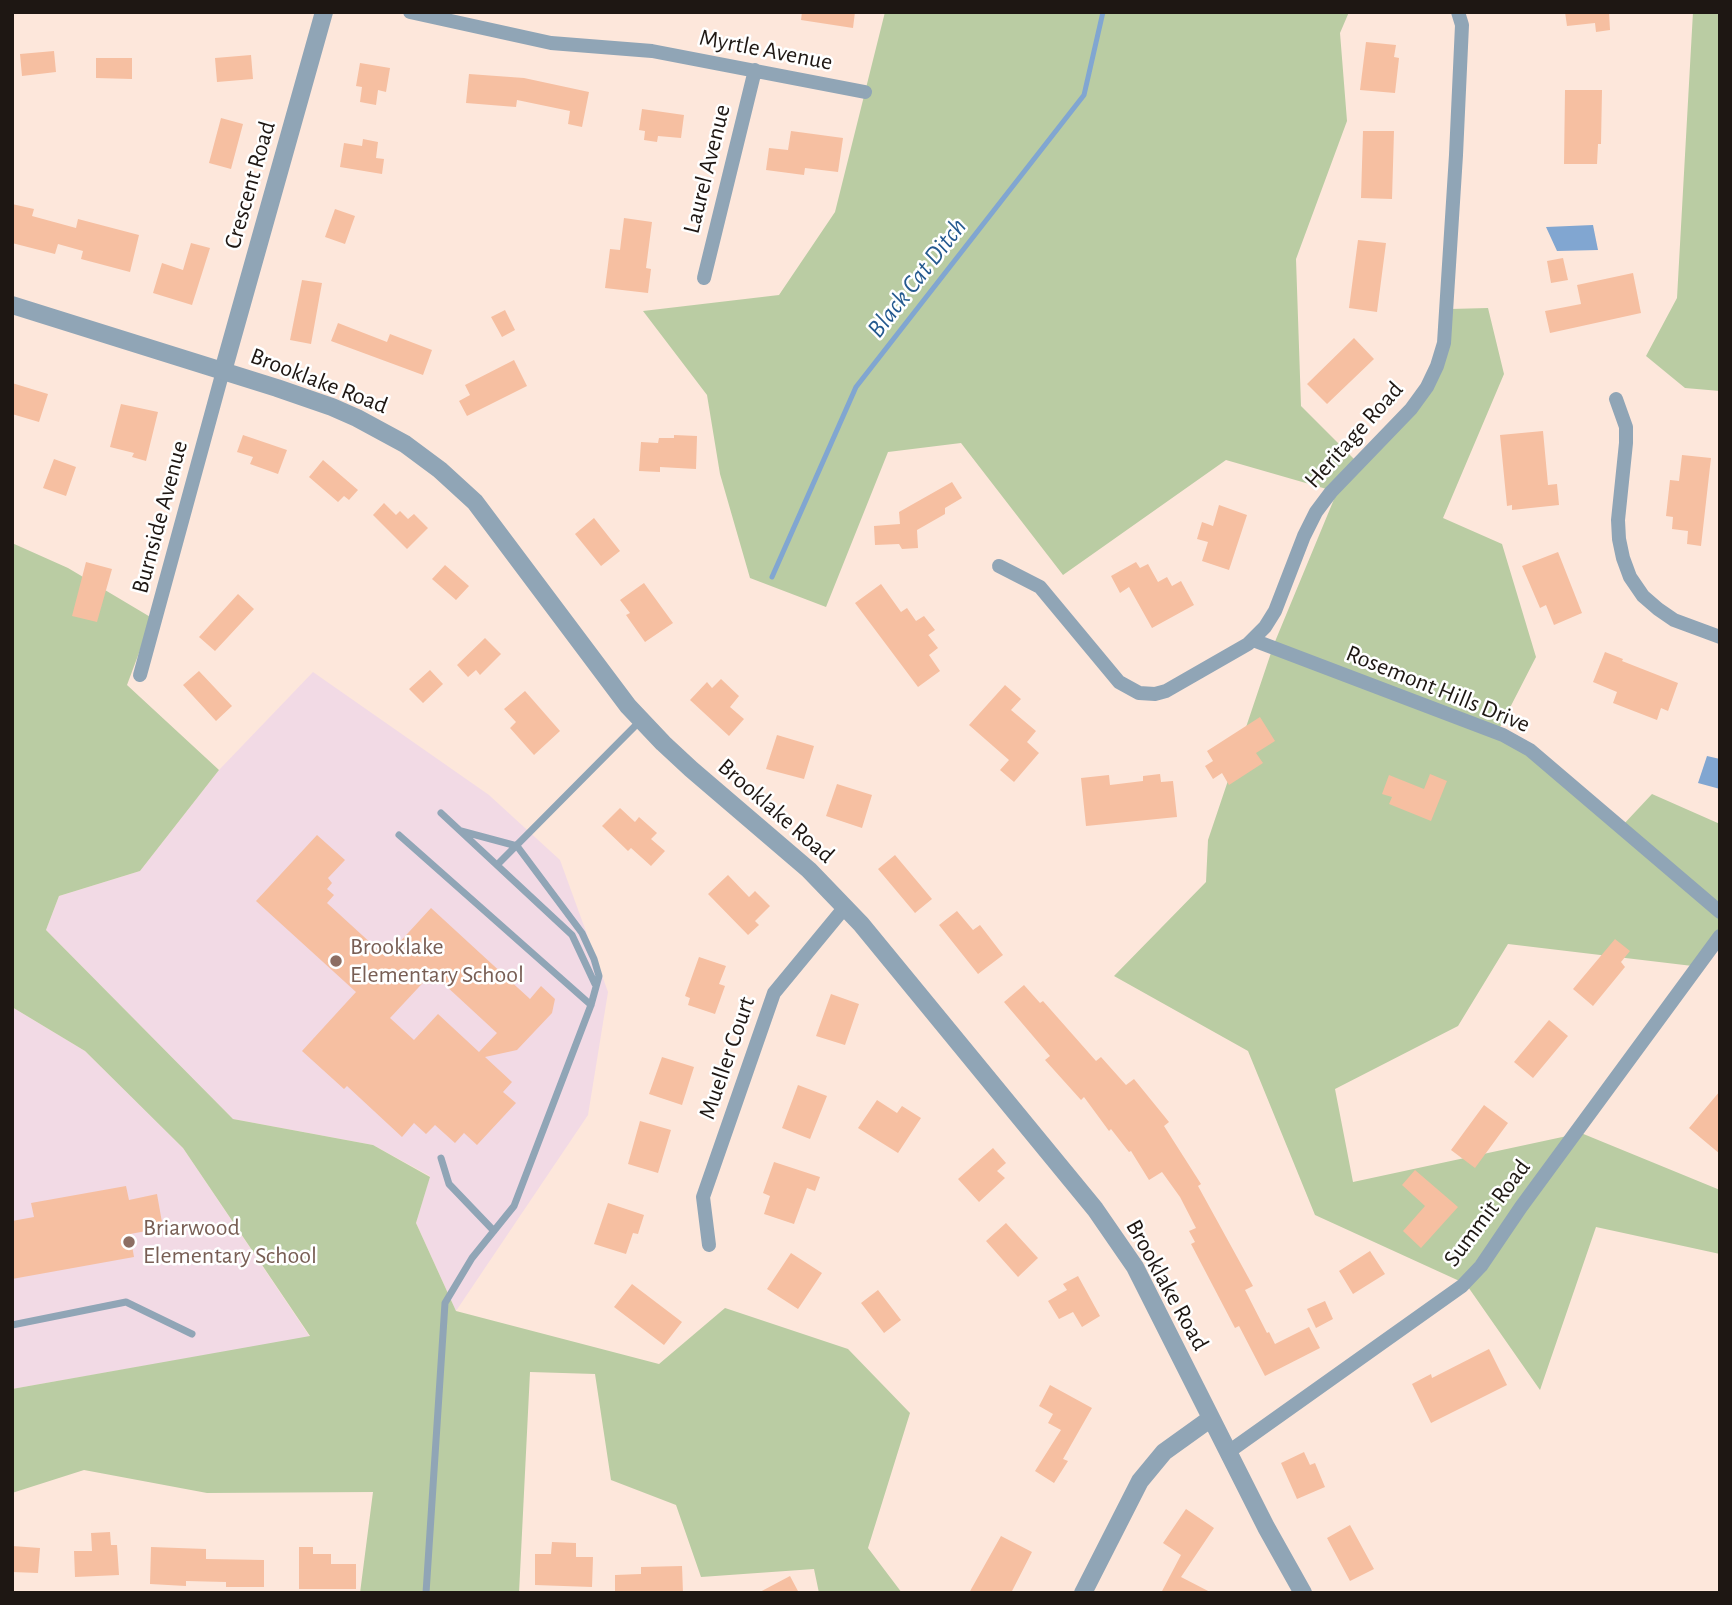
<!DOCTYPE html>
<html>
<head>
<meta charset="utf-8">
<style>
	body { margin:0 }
	#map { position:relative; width:1732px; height:1605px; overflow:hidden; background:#fde7db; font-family:"Alegreya Sans",sans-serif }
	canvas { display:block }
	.frame { position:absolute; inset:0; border:14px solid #1e1713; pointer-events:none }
</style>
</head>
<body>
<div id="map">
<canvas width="1732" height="1605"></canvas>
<div class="frame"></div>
</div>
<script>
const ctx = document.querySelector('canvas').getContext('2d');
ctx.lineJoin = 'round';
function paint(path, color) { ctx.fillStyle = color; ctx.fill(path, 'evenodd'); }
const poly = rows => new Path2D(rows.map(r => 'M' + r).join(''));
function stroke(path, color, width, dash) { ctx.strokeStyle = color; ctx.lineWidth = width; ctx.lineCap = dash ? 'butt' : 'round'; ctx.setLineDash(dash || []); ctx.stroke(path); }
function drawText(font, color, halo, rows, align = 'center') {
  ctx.font = font + ' "Alegreya Sans",sans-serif'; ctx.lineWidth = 5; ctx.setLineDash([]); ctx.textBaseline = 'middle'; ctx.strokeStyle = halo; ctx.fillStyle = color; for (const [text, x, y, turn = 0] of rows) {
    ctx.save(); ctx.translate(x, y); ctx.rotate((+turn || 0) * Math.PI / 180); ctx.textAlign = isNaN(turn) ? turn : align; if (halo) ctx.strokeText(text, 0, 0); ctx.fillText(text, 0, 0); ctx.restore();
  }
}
const education = poly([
	[313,672,489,795,560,860,608,992,588,1115,456,1311,416,1223,430,1176,373,1145,233,1119,46,930,59,896,140,871,219,770],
	[12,1007,85,1051,183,1148,310,1337,12,1389]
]);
const green = poly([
	[885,12,1349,12,1340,33,1347,121,1296,259,1301,406,1359,464,1432,381,1450,309,1488,308,1504,374,1443,518,1502,544,1536,657,1498,731,1622,826,1652,794,1720,824,1720,942,1701,967,1508,944,1458,1026,1335,1089,1353,1182,1581,1133,1720,1190,1720,1254,1596,1227,1540,1390,1466,1284,1315,1215,1248,1051,1114,976,1206,882,1208,840,1274,644,1337,492,1226,460,1063,575,961,443,888,452,826,607,750,578,720,474,707,395,643,311,779,295,835,212],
	[1693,12,1720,12,1720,391,1685,388,1646,356,1677,298],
	[12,543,68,568,152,618,127,685,219,770,140,871,59,896,46,930,233,1119,373,1145,430,1177,416,1223,456,1311,659,1364,725,1308,848,1349,910,1413,868,1548,902,1593,819,1593,814,1569,701,1577,676,1505,611,1480,595,1374,530,1372,519,1593,360,1593,373,1492,207,1493,84,1470,12,1493,12,1389,310,1336,183,1148,85,1051,12,1007]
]);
const water = poly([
	[1593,225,1598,250,1557,251,1546,227],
	[1707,756,1720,759,1720,789,1698,783]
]);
const stream = poly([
	[772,577,856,387,1084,95,1103,12]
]);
const building = poly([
	[802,12,855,12,853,28,801,20],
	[1565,12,1609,12,1610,30,1596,32,1595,23,1567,26],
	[1366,42,1396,45,1394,57,1399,58,1395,93,1360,90],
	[54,51,56,72,22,76,20,54],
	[251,55,253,79,217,82,215,58],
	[96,58,132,58,132,79,96,78],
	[360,63,390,68,386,92,378,90,376,105,360,102,362,87,356,86],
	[469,74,524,78,589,92,582,127,568,124,570,111,517,100,516,107,466,103],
	[1565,90,1602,90,1601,144,1598,144,1597,164,1564,164],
	[642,109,684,115,681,138,658,136,657,142,644,140,645,131,639,130],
	[221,118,243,124,231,169,209,163],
	[791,131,843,138,838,172,805,168,804,175,766,170,769,148,788,150],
	[1363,131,1394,131,1392,199,1361,198],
	[363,139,378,142,376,158,384,159,382,174,340,167,344,143,362,146],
	[12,204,34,209,32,216,76,228,78,219,139,235,130,272,81,259,83,251,58,244,55,254,12,243],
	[335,209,355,216,345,244,325,237],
	[624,218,652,222,646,268,651,269,648,293,605,288,610,249,620,250],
	[1358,240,1386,243,1377,312,1349,308],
	[191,243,210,248,192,305,153,293,162,263,183,270],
	[1563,258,1568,280,1551,283,1547,261],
	[1633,273,1641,313,1550,333,1545,311,1581,304,1577,285],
	[302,280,322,283,311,344,290,340],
	[505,310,515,330,502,337,491,317],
	[338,323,387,342,390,334,432,350,423,375,331,341],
	[1354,338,1374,359,1327,404,1307,384],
	[514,360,527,386,467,416,459,401,470,395,465,385],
	[12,383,48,394,39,422,12,414],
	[121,404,158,412,146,461,132,457,134,453,110,447],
	[1543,431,1548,485,1557,484,1559,505,1512,510,1512,505,1507,506,1500,435],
	[243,435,287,450,278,474,250,464,253,457,237,452],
	[674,435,697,436,696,469,660,467,660,472,639,471,641,442,658,443,659,438,674,438],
	[1682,455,1711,458,1701,546,1687,544,1688,531,1672,529,1673,517,1666,516,1670,480,1679,481],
	[54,459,76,467,66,496,43,488],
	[323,460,358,490,349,500,344,496,338,502,309,477],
	[952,482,962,498,945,508,945,514,917,530,918,548,902,549,899,544,875,545,874,526,900,524,899,512],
	[384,503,396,515,400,511,408,519,414,514,428,528,407,549,373,515],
	[1219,505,1247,515,1229,570,1202,561,1208,542,1197,539,1202,522,1213,526],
	[594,518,620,551,601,566,575,534],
	[1558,552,1582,613,1554,625,1546,605,1540,608,1522,566],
	[86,562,112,569,97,622,72,616],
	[1136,562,1140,568,1148,564,1158,582,1167,577,1172,586,1181,581,1194,605,1152,628,1129,587,1120,593,1111,576],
	[445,565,469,586,456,600,432,579],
	[644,583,673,623,645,642,626,615,630,613,620,600],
	[881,584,901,612,907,608,916,621,924,616,935,630,928,635,938,648,929,655,940,671,918,687,855,603],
	[238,594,254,609,215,651,199,637],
	[485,638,501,654,480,675,476,670,468,677,457,665],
	[1605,652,1623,659,1622,661,1678,683,1668,711,1661,708,1657,720,1613,703,1617,692,1593,682],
	[430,670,443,684,423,703,409,689],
	[199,671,232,706,216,721,183,685],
	[721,679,739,696,730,707,744,719,729,736,690,700,707,682,712,688],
	[1005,685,1021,699,1011,710,1036,731,1027,742,1039,753,1014,782,1000,770,1009,760,969,725],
	[525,691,560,731,534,755,510,728,516,722,504,709],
	[1260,717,1275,741,1256,753,1263,763,1229,785,1222,773,1213,779,1205,766,1213,761,1207,751],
	[777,735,814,746,804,779,766,769],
	[1160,774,1161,782,1173,781,1177,817,1086,826,1081,778,1109,775,1110,785,1143,781,1143,776],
	[1430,774,1447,781,1431,821,1389,804,1392,797,1382,794,1389,775,1424,789],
	[837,784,872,795,862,828,826,816],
	[620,808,635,822,639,817,657,833,651,839,665,851,651,866,631,848,628,851,602,826],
	[317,835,345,860,328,878,332,883,327,889,334,895,327,903,386,957,431,908,530,999,541,986,555,999,552,1013,517,1050,485,1057,512,1082,503,1092,516,1103,477,1145,464,1133,455,1143,435,1125,426,1134,414,1123,402,1137,347,1086,344,1089,302,1051,356,992,256,901],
	[432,973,497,1033,479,1052,438,1014,414,1040,390,1018],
	[895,855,932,899,915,913,878,869],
	[728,875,749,897,755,891,770,906,755,921,759,925,748,935,708,894],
	[957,911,973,930,980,925,1003,955,978,974,939,925],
	[1615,939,1630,951,1621,962,1625,967,1593,1006,1573,989],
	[699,957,726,966,719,984,725,986,715,1014,688,1005,690,998,685,996],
	[1024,985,1040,1003,1043,1001,1096,1061,1101,1057,1126,1085,1134,1079,1169,1122,1164,1126,1201,1184,1198,1186,1253,1286,1245,1290,1267,1333,1269,1332,1275,1344,1309,1327,1320,1348,1265,1376,1239,1326,1235,1328,1191,1244,1195,1242,1189,1231,1196,1228,1180,1197,1162,1172,1149,1180,1131,1151,1129,1152,1111,1129,1109,1131,1084,1097,1081,1100,1045,1060,1050,1056,1004,1002],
	[831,994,859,1004,845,1045,816,1036],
	[1549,1020,1568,1036,1533,1078,1514,1062],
	[662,1057,694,1067,682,1105,649,1094],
	[798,1085,827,1096,810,1139,782,1128],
	[1720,1091,1720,1154,1689,1128],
	[877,1100,897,1113,902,1106,921,1118,898,1153,858,1128],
	[1484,1105,1508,1123,1475,1168,1451,1150],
	[640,1121,671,1130,658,1173,628,1164],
	[993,1148,1006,1163,997,1171,1005,1178,979,1202,958,1179],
	[774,1162,820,1177,815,1191,807,1188,794,1224,764,1214,770,1196,763,1193],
	[1415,1170,1458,1207,1421,1248,1403,1231,1425,1206,1402,1185],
	[126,1186,129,1200,157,1194,163,1228,130,1234,134,1257,12,1279,12,1221,34,1217,31,1203],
	[608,1203,644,1215,638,1234,633,1233,626,1254,594,1244],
	[1006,1223,1038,1258,1018,1277,986,1241],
	[1370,1251,1385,1274,1353,1294,1339,1271],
	[791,1253,822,1273,798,1309,767,1289],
	[1078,1276,1100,1316,1082,1327,1073,1312,1059,1319,1048,1301,1067,1290,1063,1284],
	[632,1284,682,1322,664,1345,614,1307],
	[878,1290,901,1320,884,1333,861,1303],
	[1325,1301,1333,1319,1316,1328,1307,1309],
	[1489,1349,1507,1385,1431,1423,1412,1384,1431,1374,1432,1378],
	[1050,1385,1092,1408,1063,1459,1068,1461,1054,1483,1035,1471,1061,1430,1048,1423,1053,1414,1039,1406],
	[1304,1452,1310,1465,1315,1463,1325,1487,1297,1499,1281,1463],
	[1186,1509,1214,1528,1181,1577,1212,1593,1161,1593,1181,1555,1163,1543],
	[1350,1525,1374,1569,1350,1581,1327,1538],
	[110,1532,111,1545,117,1545,119,1575,75,1577,74,1551,92,1551,91,1533],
	[1001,1536,1032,1552,1011,1593,969,1593],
	[552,1542,576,1543,576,1557,593,1557,592,1587,535,1585,535,1554,551,1554],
	[12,1546,40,1548,38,1573,12,1572],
	[151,1547,206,1549,206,1559,264,1560,264,1587,226,1587,226,1582,186,1581,186,1586,150,1584],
	[299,1547,313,1547,313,1554,331,1554,331,1564,356,1564,356,1589,299,1589],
	[682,1566,683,1593,615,1593,615,1575,641,1574,641,1567],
	[790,1576,799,1593,758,1593]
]);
const service = poly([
	[441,813,572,935,595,984],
	[399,835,591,1005],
	[497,865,640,721],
	[441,1158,449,1184,494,1231],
	[12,1325,126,1302,192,1334],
	[426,1593,445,1303,472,1258,514,1206,591,1005,599,976,594,959,582,933,517,846,461,831]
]);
const minor = poly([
	[410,12,551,43,652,51,865,92],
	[704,278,755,70],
	[1616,399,1626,427,1626,443,1618,520,1619,539,1623,558,1630,577,1643,596,1658,609,1674,620,1720,637],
	[999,566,1040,587,1119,682,1139,693,1155,694,1166,691,1248,644,1265,627,1275,611,1304,536,1316,512,1331,492,1411,409,1427,387,1437,366,1444,343,1456,155,1462,25,1458,12],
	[1253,640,1503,735,1530,750,1720,912],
	[140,675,223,371],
	[709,1245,703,1197,774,993,845,907],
	[1227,1453,1462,1286,1481,1266,1521,1207,1720,936]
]);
const tertiary = poly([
	[12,305,277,388,332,407,357,418,405,444,440,470,475,502,628,706,663,743,691,769,809,870,861,924,1095,1209,1135,1267,1266,1527,1303,1593],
	[223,371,324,12],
	[1083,1593,1140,1481,1164,1452,1210,1419]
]);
const markers = [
	[336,961,7,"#8d6e63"],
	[129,1242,7,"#8d6e63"]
];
const streetNames = [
	["Myrtle Avenue",766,50,11],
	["Laurel Avenue",707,169,-76],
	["Crescent Road",250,185,-74],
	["Brooklake Road",319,381,21],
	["Heritage Road",1354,435,-48],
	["Burnside Avenue",160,517,-75],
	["Rosemont Hills Drive",1438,689,22],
	["Brooklake Road",776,811,41],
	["Mueller Court",727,1058,-71],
	["Summit Road",1487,1213,-53],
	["Brooklake Road",1167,1285,61]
];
const educationNames = [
	["Brooklake",350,947],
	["Elementary School",350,975],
	["Briarwood",143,1228],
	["Elementary School",143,1256]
];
const waterNames = [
	["Black Cat Ditch",917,278,-52]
];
paint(education, '#f2dae5');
paint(green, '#bacca3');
paint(water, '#81a6d1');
stroke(stream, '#81a6d1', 5);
paint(building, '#f6bfa1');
stroke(service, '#90a5b6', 7);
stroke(minor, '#90a5b6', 14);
stroke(tertiary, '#90a5b6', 18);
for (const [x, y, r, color] of markers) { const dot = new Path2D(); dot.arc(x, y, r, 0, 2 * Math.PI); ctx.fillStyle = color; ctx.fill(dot); stroke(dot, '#fff', 2.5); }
drawText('24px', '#1e1713', '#fff', streetNames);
drawText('24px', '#785e54', '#fff', educationNames, 'left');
drawText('italic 26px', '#24598f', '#fff', waterNames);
</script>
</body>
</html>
